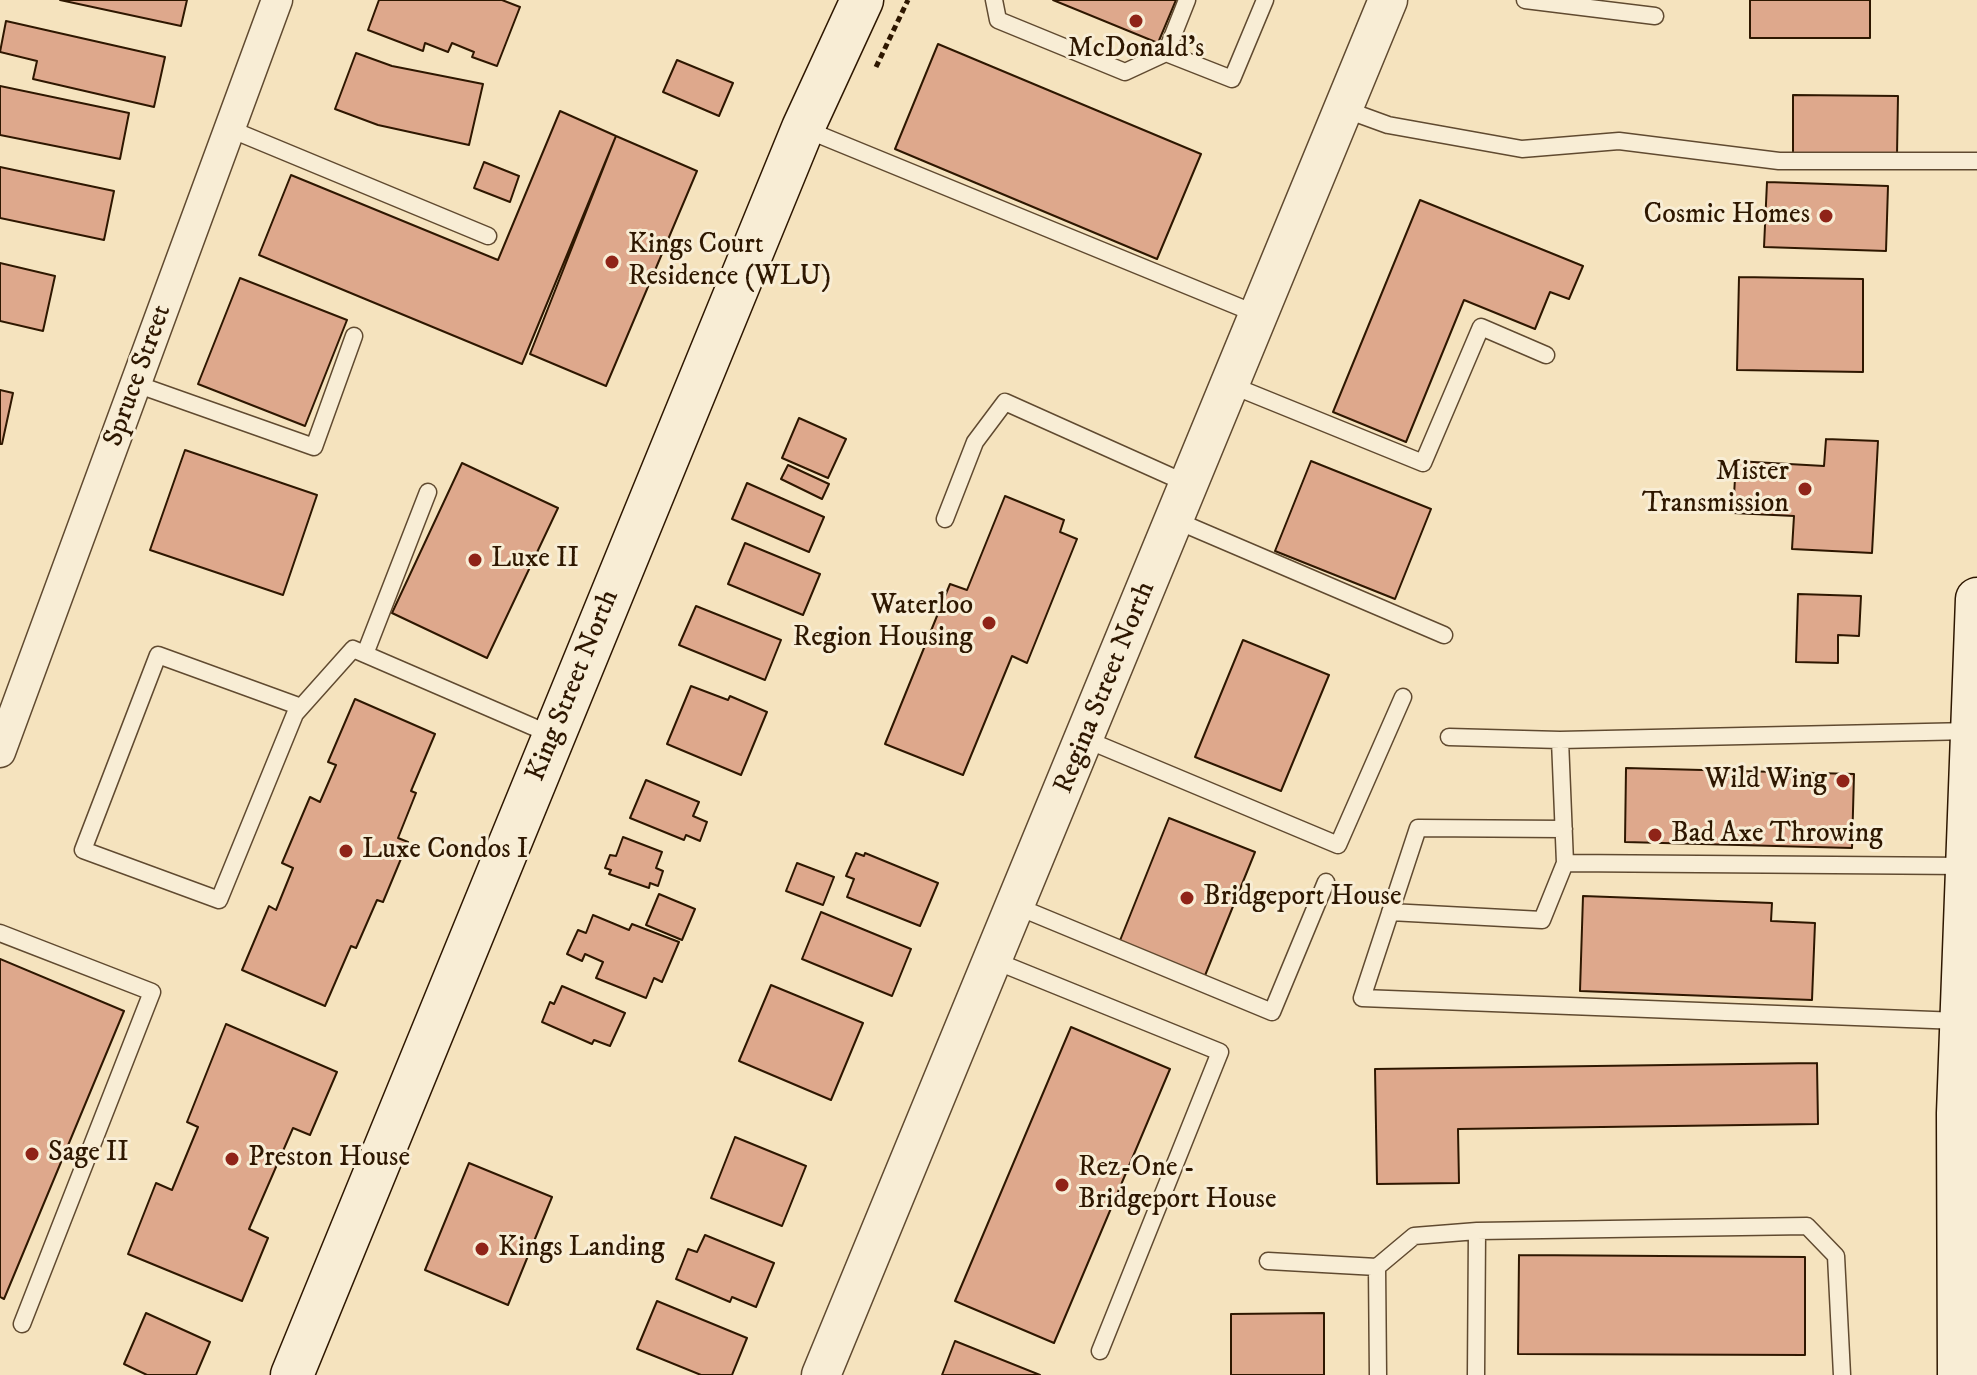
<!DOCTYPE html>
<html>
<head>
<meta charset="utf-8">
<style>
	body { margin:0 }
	canvas { display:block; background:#f5e3be }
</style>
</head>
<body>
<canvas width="1977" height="1375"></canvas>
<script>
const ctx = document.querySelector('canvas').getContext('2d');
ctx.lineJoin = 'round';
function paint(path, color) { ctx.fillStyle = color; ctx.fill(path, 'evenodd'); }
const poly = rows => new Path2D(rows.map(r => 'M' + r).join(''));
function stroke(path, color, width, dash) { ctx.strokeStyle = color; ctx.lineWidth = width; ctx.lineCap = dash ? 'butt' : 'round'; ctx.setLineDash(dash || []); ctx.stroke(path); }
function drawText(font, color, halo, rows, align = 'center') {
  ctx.font = font + ' "IM FELL DW Pica",serif'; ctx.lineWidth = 6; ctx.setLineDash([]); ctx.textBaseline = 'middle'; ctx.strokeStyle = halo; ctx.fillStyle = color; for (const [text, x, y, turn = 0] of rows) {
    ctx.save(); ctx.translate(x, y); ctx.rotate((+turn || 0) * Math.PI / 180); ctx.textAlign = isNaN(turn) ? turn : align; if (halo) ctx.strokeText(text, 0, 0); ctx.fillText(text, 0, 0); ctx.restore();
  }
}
const building = poly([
	[60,0,187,0,181,26,60,0],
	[379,0,502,0,520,7,497,66,472,57,474,52,452,43,448,52,425,43,423,51,368,30,379,0],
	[1053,0,1176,0,1158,43,1053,0],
	[1750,0,1870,0,1870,38,1750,38,1750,0],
	[6,21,165,57,154,107,33,79,37,61,0,52,6,21],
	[938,44,1201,154,1157,259,895,149,938,44],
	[356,53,392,66,483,84,469,145,378,125,335,109,356,53],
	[677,60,733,83,719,116,663,92,677,60],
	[0,86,129,113,120,159,0,135,0,86],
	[1793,95,1898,96,1897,155,1793,154,1793,95],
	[560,111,616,136,522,364,259,255,291,175,498,260,560,111],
	[616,136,697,171,606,386,530,354,616,136],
	[484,162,519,176,510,202,474,188,484,162],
	[0,167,114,191,104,240,0,218,0,167],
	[1767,182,1888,186,1886,251,1764,247,1767,182],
	[1420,200,1583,266,1569,299,1550,292,1535,329,1464,300,1406,442,1333,412,1420,200],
	[0,263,55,276,43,331,0,321,0,263],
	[1739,277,1863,279,1863,372,1737,370,1739,277],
	[240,278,347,320,305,426,198,384,240,278],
	[0,390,13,393,2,444,0,444,0,390],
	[799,418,846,439,828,478,782,458,799,418],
	[1826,439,1878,441,1872,553,1792,549,1794,516,1733,513,1736,461,1824,466,1826,439],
	[185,450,317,495,283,595,150,550,185,450],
	[1311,461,1431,509,1395,599,1275,551,1311,461],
	[462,463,558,508,487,658,392,613,462,463],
	[788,465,829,484,822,499,781,479,788,465],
	[747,483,824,517,809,552,732,519,747,483],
	[1005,496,1064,520,1060,532,1077,539,1027,663,1012,656,963,775,885,744,950,584,967,590,1005,496],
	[745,543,820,574,803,615,728,584,745,543],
	[1798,594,1861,596,1859,636,1838,635,1838,663,1796,662,1798,594],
	[696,606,781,640,765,680,679,645,696,606],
	[1243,640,1329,675,1281,791,1195,757,1243,640],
	[691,686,728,700,730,696,767,712,741,775,667,744,691,686],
	[355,699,435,734,411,791,416,793,398,838,408,842,383,902,377,900,356,948,351,946,325,1006,242,970,269,906,276,910,293,868,282,863,310,797,320,802,336,765,328,762,355,699],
	[1626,768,1854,774,1852,848,1625,842,1626,768],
	[646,780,699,802,693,816,707,822,700,841,686,835,684,840,630,818,646,780],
	[1169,818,1255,852,1204,978,1119,943,1169,818],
	[623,837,662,852,656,868,663,871,658,886,650,883,649,888,609,874,611,870,605,868,610,855,616,856,623,837],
	[856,853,864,856,865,853,938,883,920,926,847,897,854,879,846,876,856,853],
	[797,863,834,877,823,905,786,891,797,863],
	[659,894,695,909,682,940,646,925,659,894],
	[1583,896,1772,903,1771,921,1815,923,1812,1000,1580,991,1583,896],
	[821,912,911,949,892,996,802,959,821,912],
	[593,915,629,930,632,924,679,942,662,982,654,978,646,998,596,978,603,962,585,954,582,961,567,954,578,930,586,933,593,915],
	[0,959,124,1011,4,1299,0,1297,0,959],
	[771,985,863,1023,831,1100,739,1061,771,985],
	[562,986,625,1013,610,1046,594,1040,592,1044,542,1022,550,1002,554,1004,562,986],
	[226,1024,337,1072,310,1135,293,1128,249,1229,268,1238,242,1301,128,1254,156,1183,172,1190,198,1127,187,1122,226,1024],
	[1071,1027,1170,1069,1054,1343,955,1301,1071,1027],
	[1817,1063,1818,1124,1458,1129,1459,1183,1377,1184,1375,1069,1817,1063],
	[735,1137,806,1166,782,1226,711,1198,735,1137],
	[469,1163,552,1197,508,1305,425,1270,469,1163],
	[705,1235,774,1263,756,1307,732,1297,730,1302,676,1279,688,1249,697,1252,705,1235],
	[1519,1255,1805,1257,1805,1355,1518,1354,1519,1255],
	[657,1301,747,1338,732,1375,701,1375,637,1349,657,1301],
	[146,1313,210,1342,196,1375,147,1375,124,1364,146,1313],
	[1324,1313,1324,1375,1231,1375,1231,1314,1324,1313],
	[955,1341,1040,1375,942,1375,955,1341]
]);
const path = poly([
	[876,67,908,0]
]);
const service = poly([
	[994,0,998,20,1125,72,1166,53],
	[1187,0,1166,53,1232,79,1265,0],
	[1525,0,1655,16],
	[1344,109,1388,125,1522,149,1619,141,1779,161,1977,161],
	[230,129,488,236],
	[805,129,1259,315],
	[136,384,314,447,354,336],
	[1231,385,1423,463,1481,327,1546,355],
	[945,519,975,442,1005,402,1188,484],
	[1175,520,1444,635],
	[365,654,428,492],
	[301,707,158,655,83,850,219,900,295,714,353,649,552,735],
	[1449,737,1560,740,1971,731],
	[1085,739,1338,845,1403,697],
	[1564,829,1418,828,1362,998,1959,1021],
	[1565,863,1967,866],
	[1016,906,1272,1012,1326,882],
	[1390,912,1542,920,1565,863,1560,740],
	[0,933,152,992,22,1324],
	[993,960,1220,1052,1100,1351],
	[1268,1261,1377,1267,1378,1375],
	[1377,1267,1414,1236,1477,1231,1807,1226,1836,1256,1842,1375],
	[1476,1375,1477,1231]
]);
const minor = poly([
	[0,752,277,0]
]);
const tertiary = poly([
	[821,1375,1388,0]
]);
const secondary = poly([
	[292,1375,803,128,862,0],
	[1959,1375,1958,1113,1977,599]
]);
const markers = [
	[1136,21,8,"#8f2418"],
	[1826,216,8,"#8f2418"],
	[612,262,8,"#8f2418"],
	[1805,489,8,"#8f2418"],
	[475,560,8,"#8f2418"],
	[989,623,8,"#8f2418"],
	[1843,781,8,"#8f2418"],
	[1655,835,8,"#8f2418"],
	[346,851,8,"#8f2418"],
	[1187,898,8,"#8f2418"],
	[32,1154,8,"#8f2418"],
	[232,1159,8,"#8f2418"],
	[1062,1185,8,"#8f2418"],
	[482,1249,8,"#8f2418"]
];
const poiNames = [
	["McDonald's",1136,50,"center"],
	["Cosmic Homes",1810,216,"right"],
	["Kings Court",628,246],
	["Residence (WLU)",628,278],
	["Mister",1789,473,"right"],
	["Transmission",1789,505,"right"],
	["Luxe II",491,560],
	["Waterloo",973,607,"right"],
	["Region Housing",973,639,"right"],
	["Wild Wing",1827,781,"right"],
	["Bad Axe Throwing",1671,835],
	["Luxe Condos I",362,851],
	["Bridgeport House",1203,898],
	["Sage II",48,1154],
	["Preston House",248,1159],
	["Rez-One -",1078,1169],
	["Bridgeport House",1078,1201],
	["Kings Landing",498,1249]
];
const streetNames = [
	["Spruce Street",139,376,-70],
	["King Street North",574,686,-68],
	["Regina Street North",1106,688,-68]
];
paint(building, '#dea88c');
stroke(building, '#2e1700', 2);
stroke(service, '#604a30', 19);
stroke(minor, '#604a30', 33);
stroke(tertiary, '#604a30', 41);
stroke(secondary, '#2e1700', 45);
stroke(path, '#2e1700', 5, [6, 4]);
stroke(service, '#f8edd5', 16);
stroke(minor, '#f8edd5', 30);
stroke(tertiary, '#f8edd5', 38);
stroke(secondary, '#f8edd5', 42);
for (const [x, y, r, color] of markers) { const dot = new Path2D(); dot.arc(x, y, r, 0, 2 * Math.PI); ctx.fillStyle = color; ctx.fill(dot); stroke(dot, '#f8edd5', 3); }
drawText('28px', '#2e1700', '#f8edd5', poiNames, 'left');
drawText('28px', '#2e1700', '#f8edd5', streetNames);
</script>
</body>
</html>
